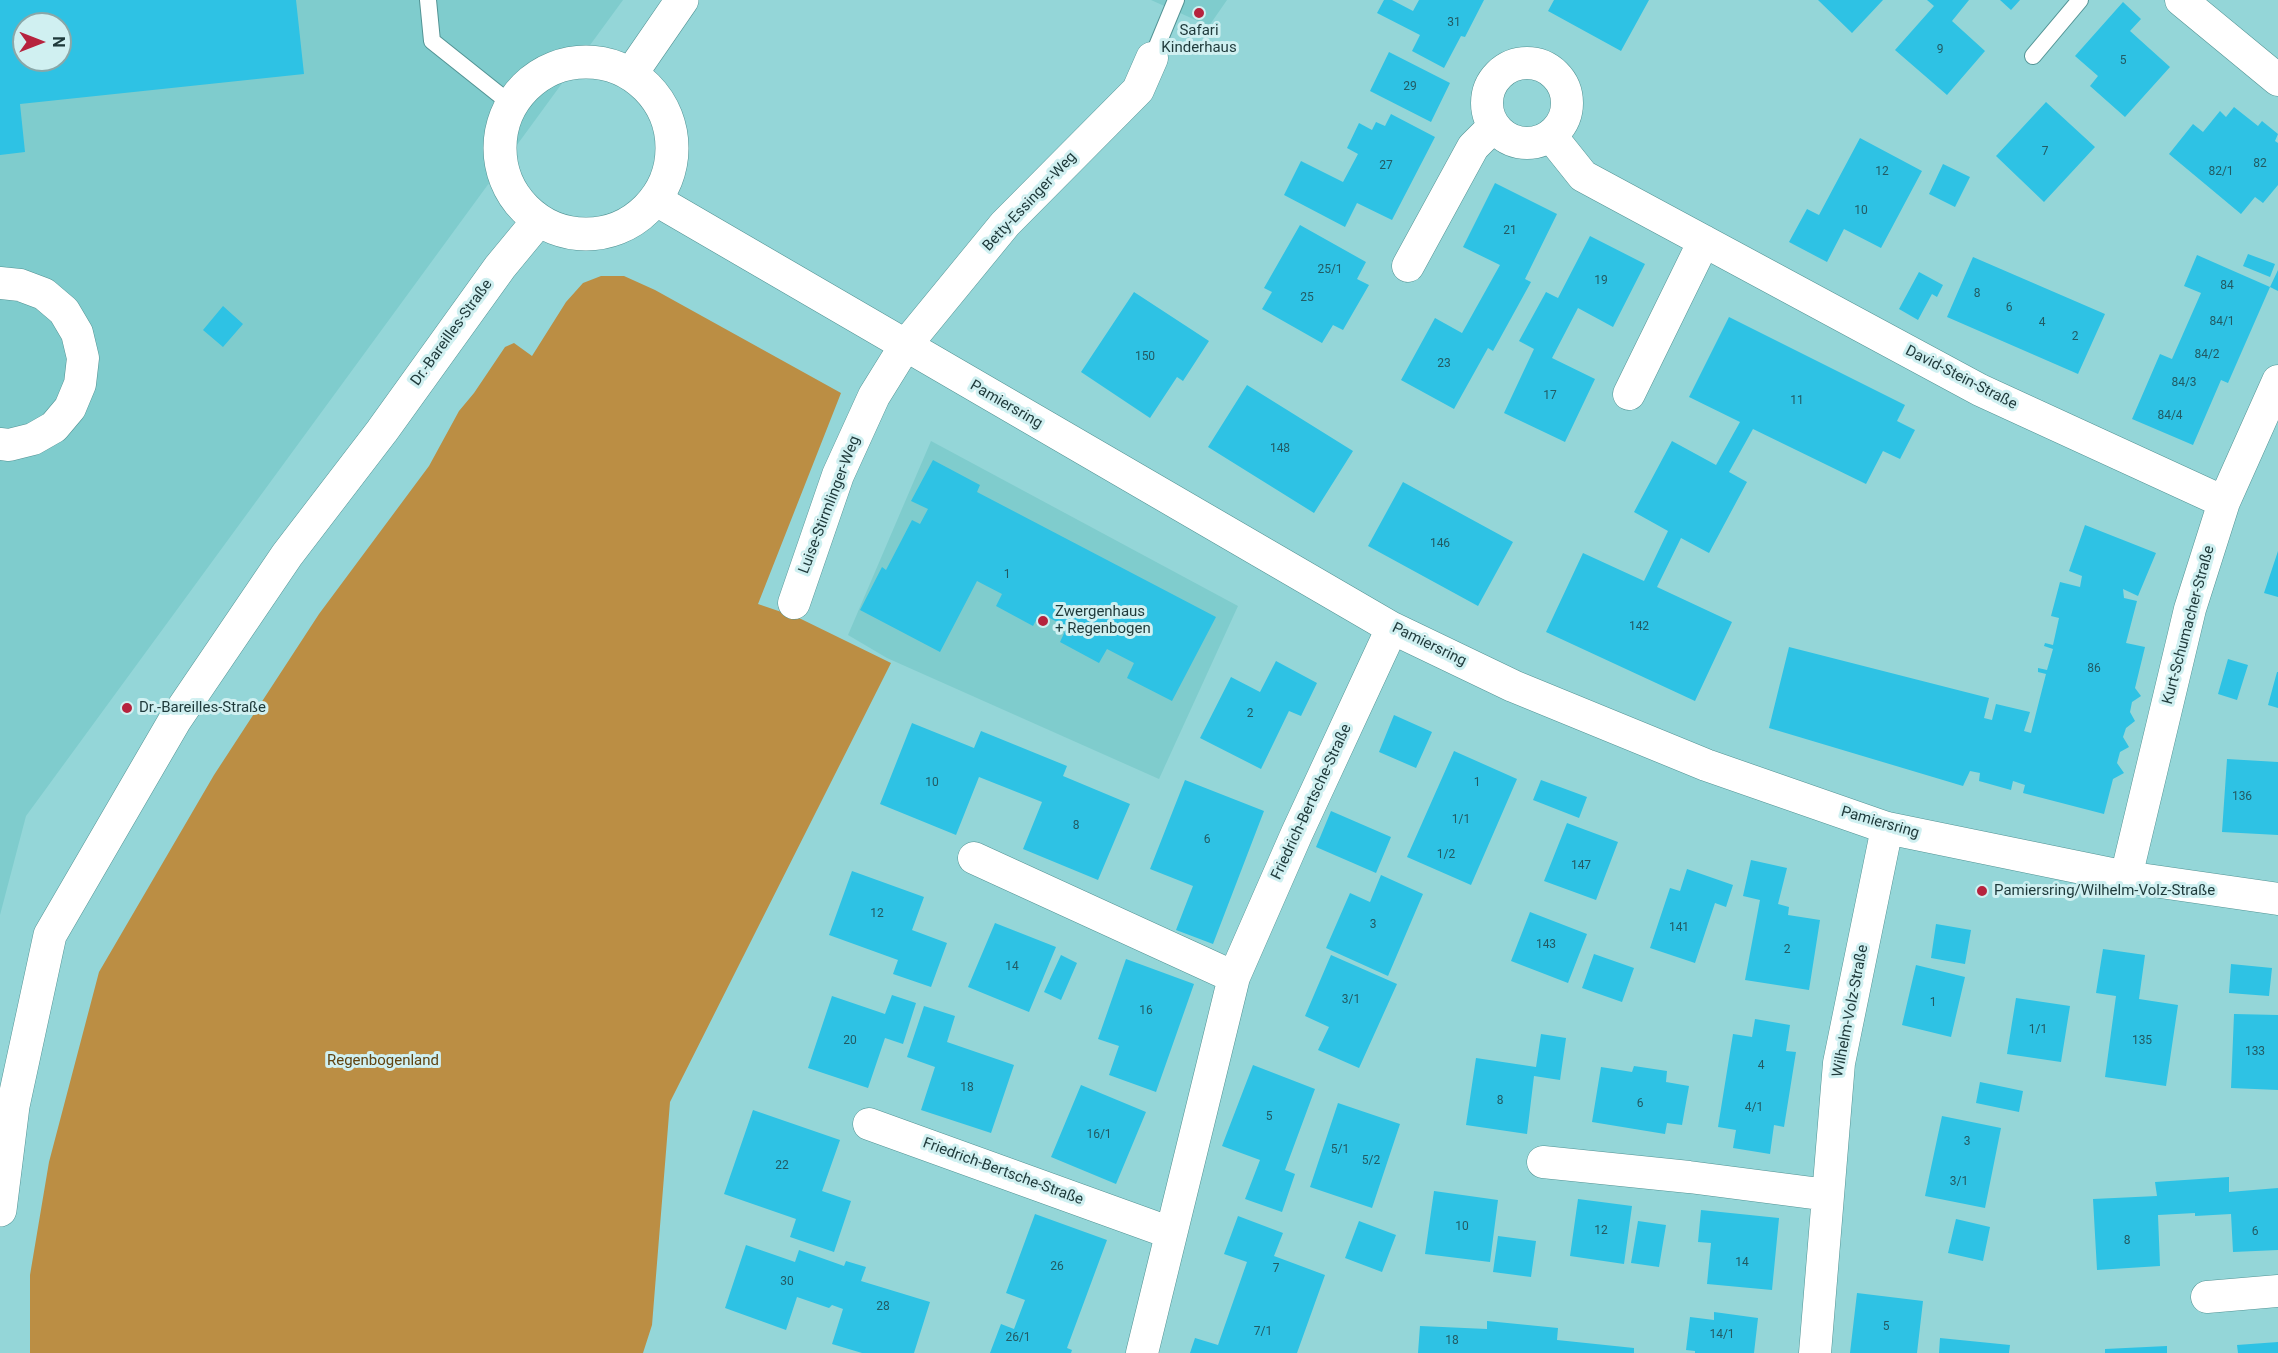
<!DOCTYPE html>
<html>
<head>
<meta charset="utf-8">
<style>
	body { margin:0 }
	#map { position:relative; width:2278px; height:1353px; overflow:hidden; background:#94d6d8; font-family:Roboto,sans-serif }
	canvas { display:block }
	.north { position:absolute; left:12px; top:12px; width:60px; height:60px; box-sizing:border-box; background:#d0f0f1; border:2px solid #89a7a8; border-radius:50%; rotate:90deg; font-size:16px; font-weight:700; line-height:24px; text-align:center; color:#1e393a }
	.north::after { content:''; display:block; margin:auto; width:21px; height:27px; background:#b6233e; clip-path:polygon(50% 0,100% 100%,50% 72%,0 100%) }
</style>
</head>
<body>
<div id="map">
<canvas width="2278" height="1353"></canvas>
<div class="north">N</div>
</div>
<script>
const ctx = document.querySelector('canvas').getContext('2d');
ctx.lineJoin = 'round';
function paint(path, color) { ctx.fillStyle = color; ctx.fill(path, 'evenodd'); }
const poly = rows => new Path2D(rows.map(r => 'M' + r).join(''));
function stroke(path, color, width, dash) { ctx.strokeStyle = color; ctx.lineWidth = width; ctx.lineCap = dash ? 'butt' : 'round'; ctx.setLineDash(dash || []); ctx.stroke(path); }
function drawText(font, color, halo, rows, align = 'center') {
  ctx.font = font + ' Roboto,sans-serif'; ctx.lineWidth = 6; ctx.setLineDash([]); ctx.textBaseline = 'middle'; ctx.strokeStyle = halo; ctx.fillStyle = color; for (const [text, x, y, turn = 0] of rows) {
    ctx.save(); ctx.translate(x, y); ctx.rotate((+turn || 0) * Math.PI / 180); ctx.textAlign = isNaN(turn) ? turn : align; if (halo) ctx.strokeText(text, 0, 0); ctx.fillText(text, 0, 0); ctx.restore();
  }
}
const built = poly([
	[0,0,623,0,26,816,0,915],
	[24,24,60,24,60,60,24,60],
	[1151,0,1227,0,1209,26],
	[931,441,1238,606,1159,779,887,658,848,635]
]);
const green = poly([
	[601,276,624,276,655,290,841,393,758,604,799,618,891,663,670,1102,652,1325,643,1353,30,1353,30,1275,49,1162,99,972,214,775,319,614,429,466,459,411,474,393,505,347,514,343,532,356,566,302,583,283]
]);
const building = poly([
	[0,0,296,0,304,74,20,104,25,152,0,155],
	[24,24,60,24,60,60,24,60],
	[1384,0,1392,0,1413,11,1419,0,1484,0,1465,37,1461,36,1444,68,1412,51,1420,35,1377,13],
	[1554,0,1649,0,1621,51,1548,11],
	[1818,0,1883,0,1852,33],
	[1927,0,1969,0,1952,21,1985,51,1947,95,1895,50,1934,6],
	[2000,0,2020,0,2011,10],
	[2123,2,2141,19,2130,31,2170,67,2125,117,2090,86,2098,76,2075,56],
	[1389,52,1450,83,1431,122,1370,91],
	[2046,102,2095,147,2044,202,1996,156],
	[2234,107,2258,126,2262,121,2278,134,2275,141,2278,143,2278,185,2263,203,2255,197,2241,214,2169,154,2193,124,2203,132,2220,111,2226,117],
	[1391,114,1435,137,1392,220,1357,203,1345,227,1284,195,1301,161,1343,182,1358,154,1347,148,1359,123,1372,130,1376,122,1385,126],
	[1860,138,1922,171,1881,248,1844,229,1827,262,1789,242,1807,209,1819,215],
	[1943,164,1970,177,1955,207,1929,194],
	[1495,183,1557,214,1525,279,1531,282,1493,351,1488,348,1454,409,1401,380,1435,318,1462,333,1500,265,1463,247],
	[1300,225,1366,262,1357,279,1369,285,1343,330,1333,325,1322,343,1262,309,1272,292,1264,288],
	[1590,236,1645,264,1613,327,1578,308,1552,358,1595,379,1565,442,1504,413,1534,349,1519,341,1546,292,1558,298],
	[2248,254,2275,264,2270,277,2243,266],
	[2197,255,2270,287,2228,383,2221,380,2193,445,2132,419,2160,354,2172,359,2201,293,2184,286],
	[1973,257,2105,314,2078,374,1947,317],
	[2278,270,2278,291,2270,287],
	[1919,272,1943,285,1937,297,1932,294,1918,320,1899,309],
	[1134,292,1209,341,1183,381,1177,377,1150,418,1081,372],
	[223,306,243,324,223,347,203,330],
	[1729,317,1905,405,1897,421,1915,430,1900,459,1883,451,1866,484,1753,429,1729,472,1747,482,1709,553,1681,538,1657,587,1732,622,1695,701,1546,632,1583,553,1644,581,1668,531,1634,512,1672,441,1716,465,1740,422,1689,397],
	[1247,385,1353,451,1314,513,1208,447],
	[933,460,980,485,977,492,1216,617,1172,701,1127,678,1134,663,1107,649,1099,663,1060,642,1067,627,1040,613,1033,626,996,606,1002,594,977,581,940,652,860,610,882,567,886,570,912,520,920,524,928,509,911,501],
	[1403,482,1513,542,1478,606,1368,546],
	[2085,525,2156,553,2138,596,2123,589,2124,598,2137,601,2126,643,2145,647,2135,688,2141,696,2132,702,2130,712,2135,721,2126,728,2123,737,2129,747,2120,752,2117,763,2124,773,2113,779,2104,814,2023,793,2025,785,2013,781,2011,790,1979,781,1980,773,1970,771,1963,786,1769,728,1789,647,1989,698,1984,718,1992,720,1996,704,2030,712,2024,731,2031,733,2046,674,2038,672,2038,668,2047,670,2053,649,2044,646,2045,643,2053,645,2059,618,2051,616,2060,582,2080,587,2082,576,2069,571],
	[2278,551,2278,597,2264,593],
	[2228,659,2248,665,2237,700,2218,694],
	[1276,661,1317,683,1301,716,1289,711,1261,769,1200,738,1231,677,1260,692],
	[2277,672,2278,672,2278,708,2268,705],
	[1394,715,1432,732,1416,768,1379,752],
	[912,723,974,748,981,731,1067,766,1063,776,1130,804,1098,880,1023,849,1042,802,979,777,956,835,880,804],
	[1454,751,1517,779,1471,885,1407,857],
	[2227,759,2278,762,2278,835,2222,832],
	[1185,780,1264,811,1213,944,1176,930,1193,886,1150,869],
	[1541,780,1587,797,1579,818,1533,800],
	[1331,811,1391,837,1376,873,1316,847],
	[1567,823,1618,842,1596,900,1544,881],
	[1751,860,1787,868,1778,904,1789,907,1788,915,1820,920,1809,990,1745,980,1760,900,1743,896],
	[1687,869,1733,885,1726,907,1715,903,1695,963,1650,948,1670,888,1680,891],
	[852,871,924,897,912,930,947,943,931,987,893,974,898,960,829,935],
	[1381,875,1423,894,1388,976,1326,948,1350,893,1370,902],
	[1530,912,1587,934,1568,983,1511,961],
	[995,923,1056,947,1029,1012,968,987],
	[1936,924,1971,930,1965,964,1931,958],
	[2103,949,2145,955,2139,999,2178,1005,2166,1086,2105,1077,2116,996,2096,993],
	[1594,954,1634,968,1622,1002,1582,988],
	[1061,955,1077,963,1061,1000,1044,992],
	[1331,955,1397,984,1359,1068,1318,1050,1329,1027,1305,1016],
	[1126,959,1194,984,1156,1092,1109,1075,1119,1046,1098,1039],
	[2231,964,2272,968,2269,996,2229,993],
	[1916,965,1965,977,1951,1037,1902,1025],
	[892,995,916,1003,903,1044,885,1038,868,1088,808,1068,832,996,885,1014],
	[2016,998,2070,1006,2061,1062,2007,1054],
	[924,1006,955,1016,947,1042,1014,1065,991,1133,921,1110,935,1067,907,1057],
	[2234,1014,2278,1015,2278,1090,2231,1088],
	[1755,1019,1790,1025,1786,1051,1796,1052,1784,1127,1774,1125,1770,1154,1733,1148,1736,1130,1718,1127,1733,1034,1752,1037],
	[1541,1034,1566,1038,1560,1080,1534,1076,1527,1134,1466,1125,1476,1058,1536,1067],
	[1253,1065,1315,1089,1285,1170,1295,1174,1282,1212,1245,1199,1260,1160,1222,1146],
	[1634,1066,1667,1071,1666,1082,1689,1086,1682,1125,1667,1123,1665,1134,1592,1122,1601,1067,1632,1072],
	[1980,1082,2023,1091,2019,1112,1976,1103],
	[1081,1085,1146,1112,1116,1184,1051,1157],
	[1338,1103,1400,1124,1372,1208,1310,1187],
	[753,1110,840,1140,822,1191,851,1201,834,1252,790,1237,796,1219,724,1194],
	[1942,1116,2001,1128,1985,1208,1925,1196],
	[2229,1177,2229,1192,2278,1188,2278,1250,2233,1252,2231,1214,2195,1216,2195,1213,2158,1215,2160,1266,2097,1270,2093,1199,2157,1196,2155,1182],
	[1434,1191,1498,1200,1490,1262,1425,1254],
	[1578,1199,1632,1206,1624,1264,1570,1256],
	[1701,1210,1779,1218,1772,1290,1707,1284,1711,1243,1698,1242],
	[1035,1214,1107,1240,1067,1348,1072,1350,1071,1353,990,1353,1001,1324,1014,1329,1025,1300,1006,1293],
	[1238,1216,1283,1233,1274,1256,1325,1275,1297,1353,1190,1353,1195,1338,1218,1345,1247,1262,1224,1254],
	[1956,1219,1990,1227,1983,1261,1948,1253],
	[1359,1221,1396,1235,1382,1272,1345,1258],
	[1638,1221,1666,1225,1659,1267,1631,1263],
	[1498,1236,1536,1241,1531,1277,1493,1272],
	[746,1245,795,1262,799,1250,844,1266,846,1261,866,1267,861,1281,930,1302,914,1353,862,1353,832,1344,843,1309,832,1305,829,1308,797,1297,786,1330,725,1308],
	[1857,1293,1923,1301,1917,1353,1850,1353],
	[1714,1312,1758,1318,1754,1353,1695,1353,1695,1351,1686,1350,1690,1317,1714,1320],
	[1487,1321,1558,1328,1557,1340,1634,1348,1634,1353,1418,1353,1420,1326,1487,1329],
	[1940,1338,2010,1345,2009,1353,1939,1353],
	[2278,1342,2278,1353,2238,1353,2237,1345],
	[2167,1346,2167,1353,2105,1353,2105,1349]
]);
const lane = poly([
	[428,0,432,41,511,104],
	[2033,56,2080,0],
	[1152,58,1176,0]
]);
const street = poly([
	[2181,0,2278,80],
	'1487 103a40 40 0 1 1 80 0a40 40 0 1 1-80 0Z',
	[1551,136,1583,176,1980,390,2224,502],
	[656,200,1392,628,1513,686,1706,765,1887,828,2126,877,2278,899],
	[1408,266,1473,147,1494,126],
	[0,283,20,285,44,294,64,311,77,333,83,358,80,384,70,408,54,427,33,439,9,445,0,444],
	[1629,394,1704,241],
	[794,603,838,475,874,396,905,346,1005,224,1138,90,1152,58],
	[974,858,1234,977],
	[2126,877,2190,609,2224,502,2278,381],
	[869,1124,1171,1233],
	[1543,1162,1689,1177,1828,1195],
	[2207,1297,2278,1291],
	[1142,1353,1234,977,1297,833,1392,628],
	[1815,1353,1839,1063,1887,828]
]);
const secondary = poly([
	'500 148a86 86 0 1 1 172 0a86 86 0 1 1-172 0Z',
	[631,74,682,0],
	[0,1210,13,1106,50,935,175,720,287,555,382,431,500,267,538,221]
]);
const markers = [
	[1199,13,6,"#b6233e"],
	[1043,621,6,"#b6233e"],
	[127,708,6,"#b6233e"],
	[1982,891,6,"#b6233e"]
];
const numberNames = [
	["31",1454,23],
	["9",1940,50],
	["5",2123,61],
	["29",1410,87],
	["7",2045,152],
	["82",2260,164],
	["27",1386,166],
	["12",1882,172],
	["82/1",2221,172],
	["10",1861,211],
	["21",1510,231],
	["25/1",1330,270],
	["19",1601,281],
	["84",2227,286],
	["8",1977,294],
	["25",1307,298],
	["6",2009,308],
	["84/1",2222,322],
	["4",2042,323],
	["2",2075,337],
	["84/2",2207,355],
	["150",1145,357],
	["23",1444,364],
	["84/3",2184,383],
	["17",1550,396],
	["11",1797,401],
	["84/4",2170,416],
	["148",1280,449],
	["146",1440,544],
	["1",1007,575],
	["142",1639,627],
	["86",2094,669],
	["2",1250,714],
	["10",932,783],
	["1",1477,783],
	["136",2242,797],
	["1/1",1461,820],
	["8",1076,826],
	["6",1207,840],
	["1/2",1446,855],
	["147",1581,866],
	["12",877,914],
	["3",1373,925],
	["141",1679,928],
	["143",1546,945],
	["2",1787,950],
	["14",1012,967],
	["3/1",1351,1000],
	["1",1933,1003],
	["16",1146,1011],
	["1/1",2038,1030],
	["20",850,1041],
	["135",2142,1041],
	["133",2255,1052],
	["4",1761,1066],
	["18",967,1088],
	["8",1500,1101],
	["6",1640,1104],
	["4/1",1754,1108],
	["5",1269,1117],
	["16/1",1099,1135],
	["3",1967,1142],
	["5/1",1340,1150],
	["5/2",1371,1161],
	["22",782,1166],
	["3/1",1959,1182],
	["10",1462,1227],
	["12",1601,1231],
	["6",2255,1232],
	["8",2127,1241],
	["14",1742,1263],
	["26",1057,1267],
	["7",1276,1269],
	["30",787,1282],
	["28",883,1307],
	["5",1886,1327],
	["7/1",1263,1332],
	["14/1",1722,1335],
	["26/1",1018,1338],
	["18",1452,1341]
];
const poiNames = [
	["Safari",1199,31,"center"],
	["Kinderhaus",1199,48,"center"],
	["Zwergenhaus",1055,612],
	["+ Regenbogen",1055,629],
	["Dr.-Bareilles-Straße",139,708],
	["Pamiersring/Wilhelm-Volz-Straße",1994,891]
];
const streetNames = [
	["Betty-Essinger-Weg",1030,202,-47],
	["Dr.-Bareilles-Straße",452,333,-54],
	["David-Stein-Straße",1961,378,27],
	["Pamiersring",1006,405,30],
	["Luise-Stirmlinger-Weg",830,505,-69],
	["Kurt-Schumacher-Straße",2189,625,-75],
	["Pamiersring",1429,645,26],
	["Friedrich-Bertsche-Straße",1312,802,-65],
	["Pamiersring",1880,823,16],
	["Wilhelm-Volz-Straße",1851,1011,-79],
	["Friedrich-Bertsche-Straße",1003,1172,20]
];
const parkNames = [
	["Regenbogenland",383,1061]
];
paint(built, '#7fcccd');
paint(green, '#bb8e44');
paint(building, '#2ec2e4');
stroke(lane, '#529394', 18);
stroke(street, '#529394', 33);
stroke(secondary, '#529394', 34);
stroke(lane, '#fff', 16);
stroke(street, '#fff', 32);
stroke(secondary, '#fff', 33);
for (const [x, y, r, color] of markers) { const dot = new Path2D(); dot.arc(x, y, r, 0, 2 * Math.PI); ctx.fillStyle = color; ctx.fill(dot); stroke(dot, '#d0f0f1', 2); }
drawText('12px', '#225b64', null, numberNames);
drawText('15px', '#1e393a', '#d0f0f1', poiNames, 'left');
drawText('15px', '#1e393a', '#d0f0f1', streetNames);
drawText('15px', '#604311', '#d0f0f1', parkNames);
</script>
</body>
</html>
